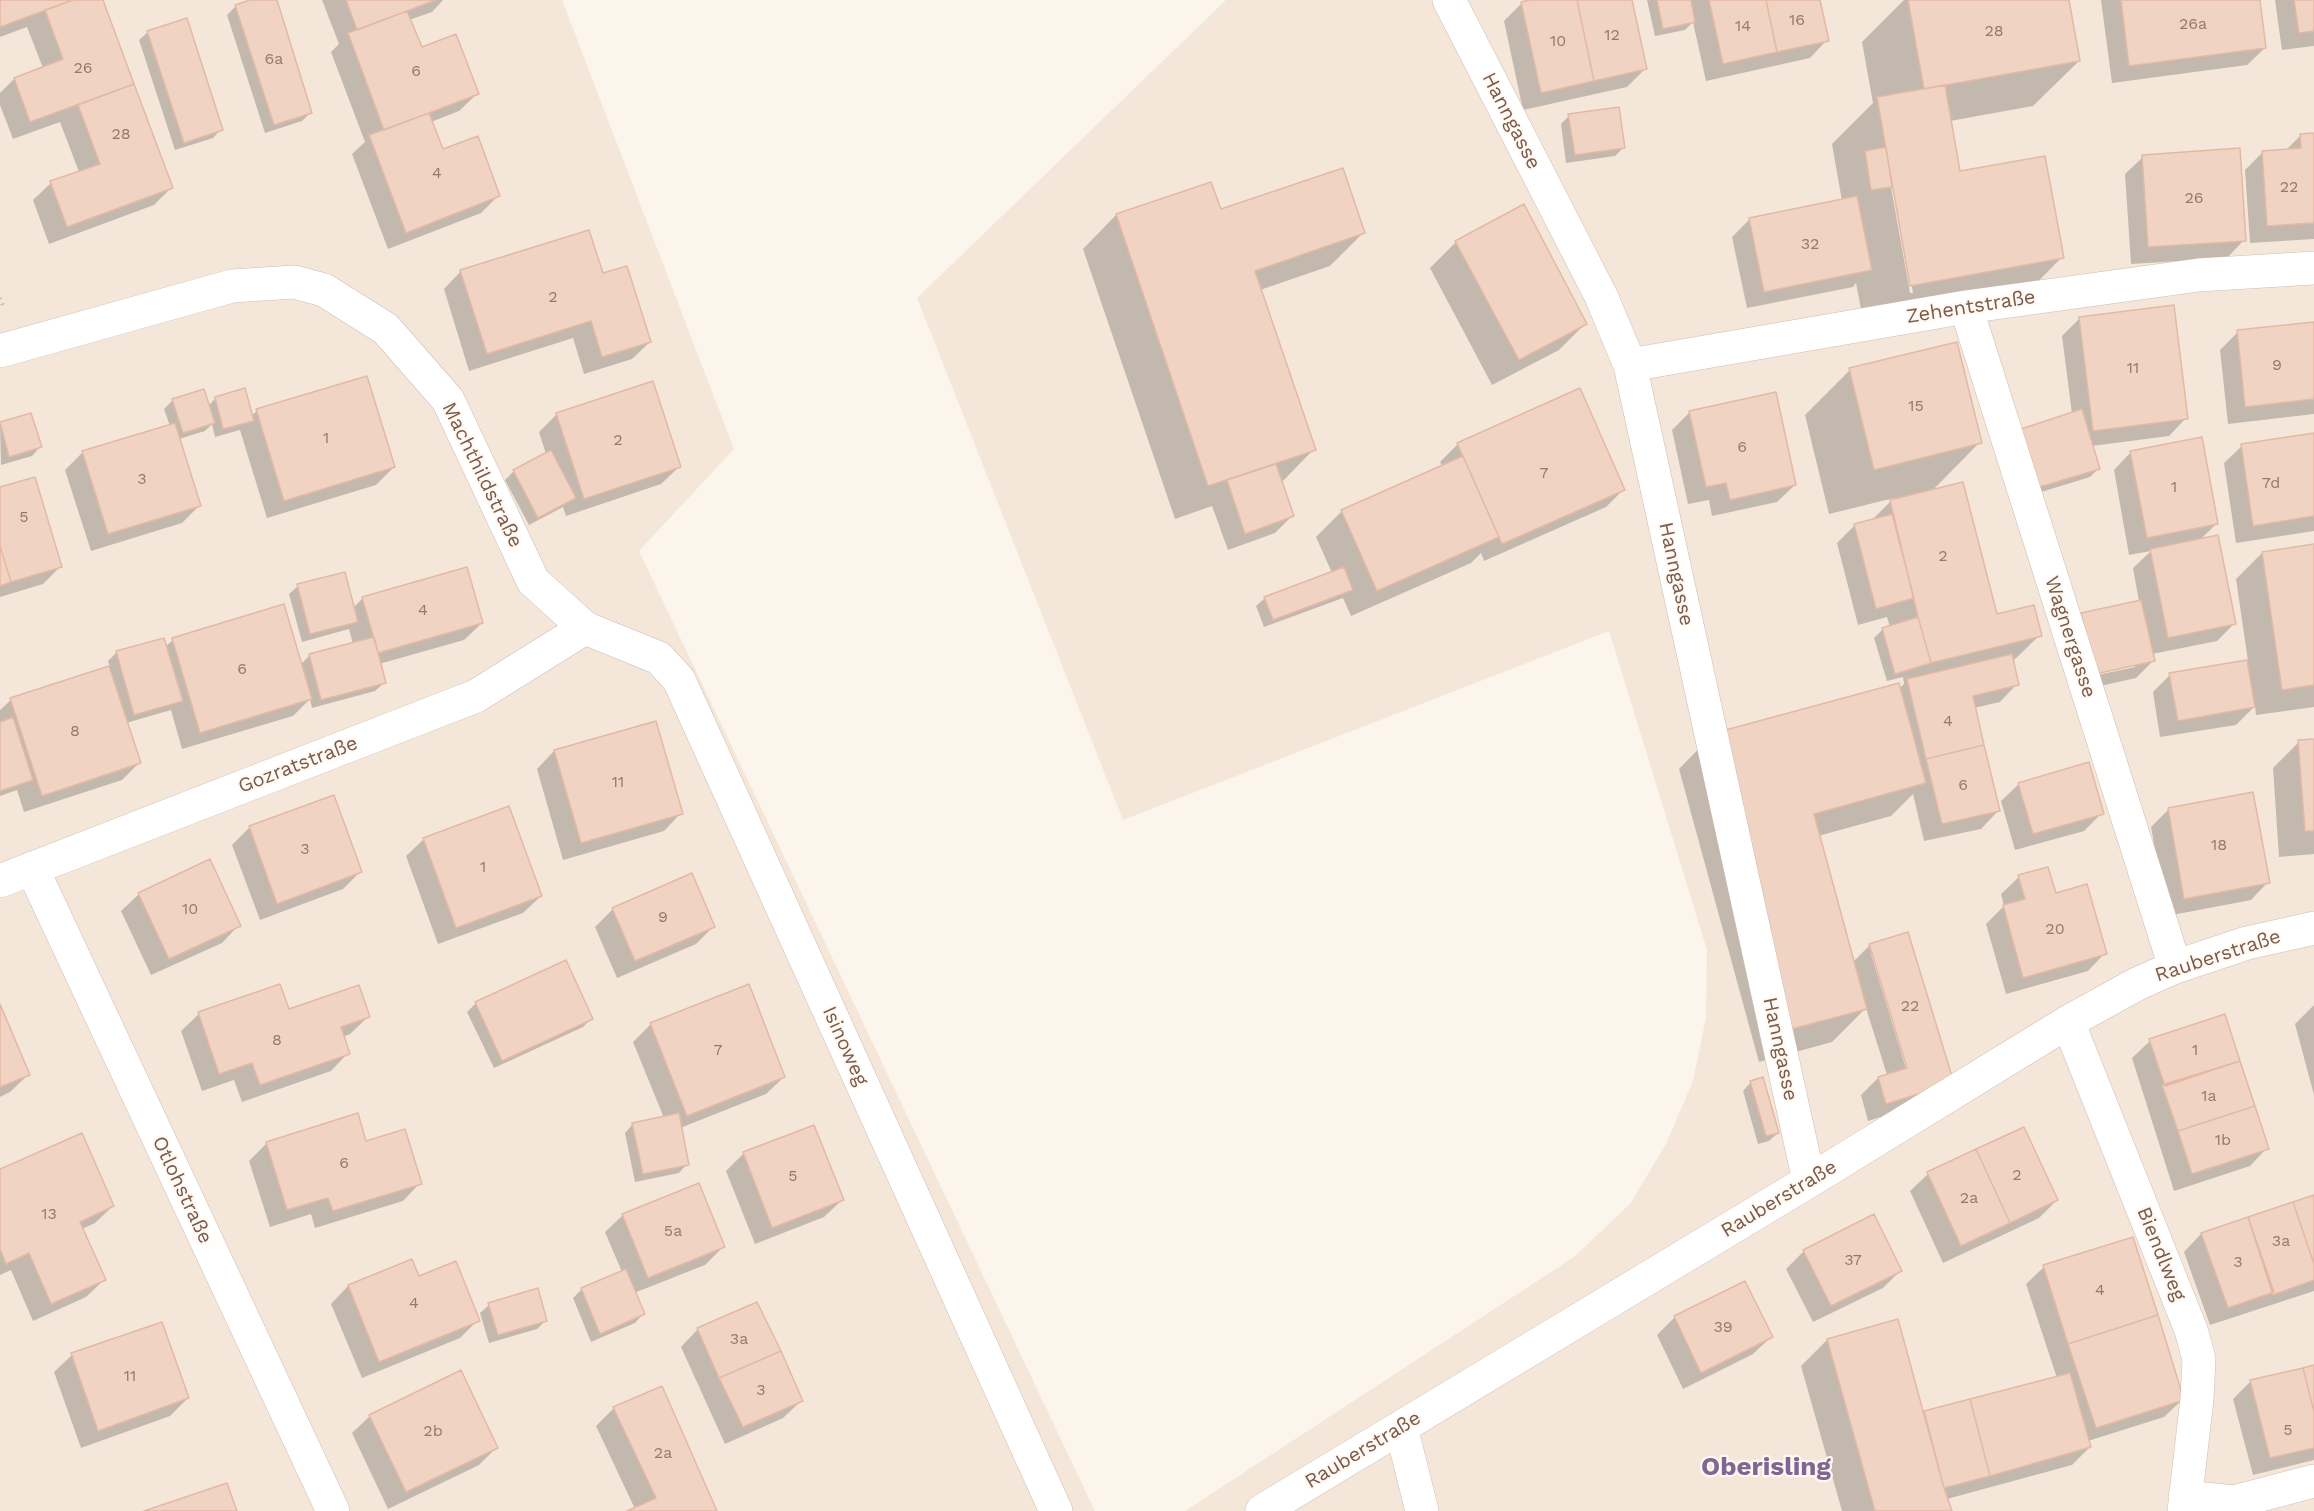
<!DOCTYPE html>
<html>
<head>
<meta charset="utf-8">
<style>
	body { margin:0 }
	canvas { display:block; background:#fcf5eb }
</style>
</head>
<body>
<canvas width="2314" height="1511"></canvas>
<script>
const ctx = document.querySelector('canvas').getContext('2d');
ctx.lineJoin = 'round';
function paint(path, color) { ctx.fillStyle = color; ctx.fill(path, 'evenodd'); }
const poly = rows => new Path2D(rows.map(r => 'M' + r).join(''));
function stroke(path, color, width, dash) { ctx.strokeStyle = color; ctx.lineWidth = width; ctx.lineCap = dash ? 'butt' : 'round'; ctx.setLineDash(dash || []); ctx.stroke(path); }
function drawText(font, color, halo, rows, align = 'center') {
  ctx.font = font + ' "Work Sans",sans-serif'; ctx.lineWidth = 4.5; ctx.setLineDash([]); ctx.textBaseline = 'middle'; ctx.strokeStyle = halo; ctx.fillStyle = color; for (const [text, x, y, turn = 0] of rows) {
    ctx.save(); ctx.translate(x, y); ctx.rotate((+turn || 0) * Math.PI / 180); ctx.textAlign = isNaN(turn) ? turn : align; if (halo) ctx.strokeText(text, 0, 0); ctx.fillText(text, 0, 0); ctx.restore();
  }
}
const residential = poly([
	[0,0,562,0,734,449,639,551,1095,1511,0,1511],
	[1226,0,2314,0,2314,1511,1185,1511,1574,1257,1630,1204,1666,1144,1693,1081,1706,1018,1707,950,1609,631,1123,820,917,298]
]);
const shadow = poly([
	[0,0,102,0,171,188,154,205,49,244,33,200,51,183,79,172,60,122,13,139,0,105,0,93,14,79,43,68,27,27,0,37],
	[255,0,275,0,311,112,302,121,265,133,227,15,236,6],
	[322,0,443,0,432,12,409,20,421,49,477,94,459,111,431,122,442,151,498,196,481,213,388,249,352,154,365,142,331,52,339,44],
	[1536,0,1630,0,1645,69,1627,87,1523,110,1504,21,1522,3],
	[1647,0,1819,0,1827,40,1810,58,1706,81,1693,22,1685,30,1655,36],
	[1904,0,2068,0,2079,61,2033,106,1950,121,1959,173,2062,257,2017,303,1865,330,1856,283,1853,287,1747,308,1732,237,1750,219,1842,201,1832,144,1873,103,1862,42],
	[1892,175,1913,293,1910,293,1889,176],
	[2101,0,2258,0,2265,48,2247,65,2112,83],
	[2275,0,2314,0,2314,46,2282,50],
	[148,32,221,129,213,138,175,150,139,40],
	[1569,116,1624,147,1615,156,1566,163,1561,124],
	[2314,135,2314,239,2250,243,2245,170,2263,152,2286,150,2300,136],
	[2143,157,2244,240,2227,258,2131,264,2125,174],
	[1220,211,1363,233,1330,266,1260,290,1314,449,1281,483,1292,516,1275,533,1228,550,1212,506,1175,519,1083,249,1116,215],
	[1456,242,1585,324,1559,350,1492,385,1430,268],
	[461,271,602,275,650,342,632,359,584,374,573,338,469,371,444,289],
	[2080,318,2186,418,2169,436,2092,446,2099,468,2090,477,2025,497,2072,414,2062,336],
	[2314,324,2314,414,2228,424,2220,350,2238,332],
	[1956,343,1980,442,1932,491,1962,483,1996,616,2033,607,2040,635,2012,662,2017,684,2000,702,1974,708,1998,811,1981,829,1924,841,1913,794,1891,816,1818,836,1853,962,1870,945,1907,934,1953,1083,1935,1100,1868,1121,1861,1095,1878,1078,1887,1075,1866,1008,1832,1042,1759,1062,1679,769,1712,735,1898,685,1899,689,1904,684,1903,677,1887,681,1874,638,1883,629,1890,627,1887,617,1858,625,1837,543,1854,526,1871,521,1894,498,1829,514,1805,415,1850,370],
	[1871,954,1874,954,1911,1074,1908,1075],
	[216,398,251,416,257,411,394,467,376,485,267,518,240,430,215,437,212,424,205,431,179,439,199,506,182,523,91,551,65,470,83,452,170,426,164,409,173,400,208,406],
	[1690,412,1795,485,1777,502,1712,516,1709,500,1688,504,1672,430],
	[557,414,679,467,661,484,566,516,563,507,529,525,505,480,514,471,546,454,539,432],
	[30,415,40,447,32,456,1,465,0,424],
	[2314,435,2314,531,2236,543,2224,463,2242,446],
	[1458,444,1624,489,1606,507,1484,561,1481,553,1471,563,1351,616,1343,598,1264,627,1256,606,1265,598,1332,573,1316,537,1342,511,1443,467,1440,462],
	[2131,452,2217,523,2199,541,2235,623,2217,641,2152,654,2154,660,2136,678,2078,691,2064,632,2082,614,2139,601,2133,568,2151,551,2129,555,2114,470],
	[2135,664,2135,667,2088,677,2087,674],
	[0,489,61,566,43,584,0,597],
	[2314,545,2314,707,2256,715,2255,706,2236,725,2160,737,2153,692,2170,675,2248,661,2236,579,2262,553],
	[298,586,353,608,363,598,482,623,464,640,379,664,384,683,375,691,312,708,310,699,293,716,182,749,171,710,126,723,139,763,122,780,24,812,17,790,0,796,0,710,11,700,110,667,108,661,116,653,163,640,165,647,173,640,300,665,309,656,353,644,349,629,302,642,289,594],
	[655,723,681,813,664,831,563,860,537,769,554,751],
	[2314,740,2314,854,2279,857,2273,768,2299,742],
	[2019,784,2102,813,2084,831,2015,850,2001,801],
	[2169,809,2268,882,2251,900,2167,916,2151,827],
	[250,827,361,871,343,889,260,920,232,845],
	[424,839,541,896,523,913,438,944,406,856],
	[2019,877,2055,895,2105,953,2088,971,2006,994,1986,924,2004,906,2001,894],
	[139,894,239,925,222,943,151,975,121,911],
	[613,909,713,927,696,944,617,978,595,927],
	[476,1003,591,1019,583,1027,494,1068,467,1012],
	[2314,1005,2314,1095,2295,1024],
	[0,1008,28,1075,10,1092,0,1097],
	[289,1011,368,1017,350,1034,343,1037,348,1053,331,1071,242,1102,234,1080,202,1091,181,1031,199,1014],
	[651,1024,784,1077,766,1094,680,1128,687,1164,679,1173,635,1182,625,1133,633,1124,664,1118,633,1042],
	[2150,1041,2267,1148,2250,1166,2174,1191,2132,1058],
	[1751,1082,1778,1133,1769,1141,1758,1144,1743,1091],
	[813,1127,842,1200,824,1217,755,1244,726,1171,743,1154],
	[267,1143,365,1143,420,1183,403,1201,315,1228,311,1214,270,1227,249,1161],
	[0,1171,113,1206,95,1223,82,1229,104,1280,86,1297,33,1321,11,1270,0,1275],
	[1928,1174,2057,1200,2039,1218,1943,1263,1910,1191],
	[2314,1197,2314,1291,2210,1325,2184,1252,2201,1234],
	[623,1215,723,1247,705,1265,634,1293,643,1314,635,1323,591,1342,573,1298,582,1289,622,1272,605,1232],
	[1804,1251,1901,1270,1883,1288,1813,1322,1786,1269],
	[411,1261,418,1278,478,1320,460,1338,362,1378,331,1304,348,1286],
	[2044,1267,2182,1400,2164,1417,2088,1441,2090,1447,2072,1465,1947,1499,1950,1511,1842,1511,1801,1366,1827,1340,1923,1414,2057,1378,2026,1284],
	[1744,1283,1771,1337,1753,1354,1683,1389,1657,1335,1675,1317],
	[489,1305,546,1320,537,1329,489,1343,480,1313],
	[698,1329,801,1401,783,1418,725,1444,681,1347],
	[72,1355,188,1398,170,1416,81,1448,54,1372],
	[2314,1365,2314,1460,2253,1475,2233,1399,2251,1381],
	[662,1388,716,1511,631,1511,635,1509,596,1426,614,1408],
	[370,1416,496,1448,479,1465,388,1509,352,1433]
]);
const building = poly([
	[0,0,73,0,0,27,0,0],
	[73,0,103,0,134,84,30,122,14,78,63,59,45,10,73,0],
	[250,0,277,0,312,113,274,125,235,5,250,0],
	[346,0,436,0,357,30,346,0],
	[1529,0,1577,0,1594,81,1541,93,1521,2,1529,0],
	[1577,0,1632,0,1647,69,1594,81,1577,0],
	[1657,0,1691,0,1695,22,1663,29,1657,0],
	[1709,0,1766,0,1777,52,1723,64,1709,0],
	[1766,0,1820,0,1829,41,1777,52,1766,0],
	[1908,0,2069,0,2080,61,1924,89,1908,0],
	[2121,0,2260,0,2266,48,2129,66,2121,0],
	[2294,0,2314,0,2314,31,2299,33,2294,0],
	[407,11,422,47,456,34,479,94,384,130,348,33,407,11],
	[187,18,223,130,184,143,147,31,187,18],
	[134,84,173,188,67,227,50,181,100,164,78,105,134,84],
	[1945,85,1960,171,2045,156,2064,258,1910,286,1877,97,1945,85],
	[1619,107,1625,148,1575,155,1568,114,1619,107],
	[429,113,443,149,478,136,500,196,406,233,369,135,429,113],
	[2314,133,2314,223,2267,226,2262,151,2301,148,2300,134,2314,133],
	[1886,147,1892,187,1871,190,1865,151,1886,147],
	[2240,148,2246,241,2148,247,2142,155,2240,148],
	[1343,168,1365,233,1255,271,1316,450,1208,486,1116,214,1211,182,1221,209,1343,168],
	[1857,196,1872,270,1764,292,1749,218,1857,196],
	[1524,204,1587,324,1519,360,1455,241,1524,204],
	[589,230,603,273,627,266,651,342,602,357,591,321,487,354,460,270,589,230],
	[2174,305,2188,419,2093,431,2079,317,2174,305],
	[2314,322,2314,399,2245,407,2237,330,2314,322],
	[1957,342,1982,443,1874,470,1849,368,1957,342],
	[367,376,395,467,284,501,256,409,367,376],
	[653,381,681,467,584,499,556,413,653,381],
	[245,388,254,421,223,429,215,397,245,388],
	[1580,388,1625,490,1502,544,1457,443,1580,388],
	[204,389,215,423,183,433,172,399,204,389],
	[1776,392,1796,485,1730,500,1726,483,1706,487,1689,411,1776,392],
	[2082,409,2100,469,2033,489,2015,431,2082,409],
	[31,413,42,447,9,457,0,422,31,413],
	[175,423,201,506,108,534,82,451,175,423],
	[2314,433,2314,516,2253,526,2241,444,2314,433],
	[2202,437,2218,524,2147,538,2130,451,2202,437],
	[551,450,576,498,538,518,513,470,551,450],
	[1463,456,1499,537,1377,591,1341,510,1463,456],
	[1276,464,1294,516,1245,534,1227,480,1276,464],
	[35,477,62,567,11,582,0,546,0,487,35,477],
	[1963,482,1997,614,2034,605,2042,636,1931,663,1918,617,1890,500,1963,482],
	[1892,514,1914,598,1876,609,1854,524,1892,514],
	[2218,535,2236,624,2168,638,2150,549,2218,535],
	[2314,544,2314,685,2282,690,2262,552,2314,544],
	[0,546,11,582,0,586,0,546],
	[467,567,483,623,378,653,362,597,467,567],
	[1344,567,1353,590,1273,620,1264,597,1344,567],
	[345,572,358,622,310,634,297,584,345,572],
	[2141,600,2155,661,2095,674,2081,613,2141,600],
	[284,604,312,699,200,733,172,638,284,604],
	[1918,617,1931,663,1895,674,1882,628,1918,617],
	[374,637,386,683,321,700,309,654,374,637],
	[164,638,183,701,134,715,116,651,164,638],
	[2012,654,2019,685,1973,696,1984,745,1926,759,1907,679,2012,654],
	[2247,660,2255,707,2178,721,2169,673,2247,660],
	[109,666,141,763,42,796,10,698,109,666],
	[1899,683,1926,783,1814,814,1867,1009,1792,1029,1711,734,1899,683],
	[13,717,33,780,0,791,0,722,13,717],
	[656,721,683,814,581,843,554,750,656,721],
	[2314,739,2314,831,2305,831,2298,740,2314,739],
	[1984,745,2000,811,1942,824,1926,759,1984,745],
	[2089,762,2104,814,2033,834,2018,783,2089,762],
	[2253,792,2270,883,2184,899,2168,808,2253,792],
	[334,795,362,872,277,904,249,826,334,795],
	[509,806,542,896,456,928,423,838,509,806],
	[210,859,241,926,169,959,138,893,210,859],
	[2048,867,2056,893,2087,884,2107,954,2023,978,2003,905,2025,899,2018,875,2048,867],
	[692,873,715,927,635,961,612,908,692,873],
	[1908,932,1954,1083,1886,1104,1878,1077,1907,1068,1869,944,1908,932],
	[566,960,593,1019,502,1061,475,1002,566,960],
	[280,984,289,1009,359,985,370,1017,341,1027,350,1054,260,1085,252,1063,219,1074,198,1012,280,984],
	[749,984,785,1077,687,1116,650,1023,749,984],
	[0,1004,30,1075,0,1087,0,1004],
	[2225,1014,2240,1061,2165,1086,2149,1039,2225,1014],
	[2240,1061,2255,1106,2178,1131,2162,1085,2240,1061],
	[1763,1077,1779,1133,1766,1136,1750,1081,1763,1077],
	[2255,1106,2269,1149,2192,1174,2178,1131,2255,1106],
	[358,1113,366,1141,405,1129,422,1184,333,1211,328,1198,287,1210,266,1142,358,1113],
	[679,1113,689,1165,643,1174,632,1123,679,1113],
	[814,1125,844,1200,772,1228,743,1152,814,1125],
	[2024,1127,2058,1200,2010,1223,1976,1149,2024,1127],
	[82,1133,114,1206,80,1222,106,1280,51,1304,29,1253,6,1264,0,1249,0,1169,82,1133],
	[1976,1149,2010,1223,1961,1246,1927,1172,1976,1149],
	[699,1183,725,1247,648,1278,622,1214,699,1183],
	[2314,1195,2314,1264,2293,1202,2314,1195],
	[2293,1202,2314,1264,2314,1280,2273,1295,2248,1217,2293,1202],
	[1874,1214,1902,1271,1831,1306,1803,1250,1874,1214],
	[2248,1217,2274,1292,2228,1308,2201,1233,2248,1217],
	[2133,1237,2158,1315,2068,1344,2043,1265,2133,1237],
	[412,1259,419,1276,456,1261,480,1321,379,1362,348,1285,412,1259],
	[626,1269,645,1314,600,1334,581,1288,626,1269],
	[1745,1281,1773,1337,1701,1373,1674,1316,1745,1281],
	[538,1288,547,1321,498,1335,488,1303,538,1288],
	[757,1302,781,1351,719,1378,697,1328,757,1302],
	[2158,1315,2184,1400,2096,1428,2068,1344,2158,1315],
	[1898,1319,1944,1488,1952,1511,1875,1511,1827,1339,1898,1319],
	[162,1322,189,1398,98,1431,71,1353,162,1322],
	[781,1351,803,1401,743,1427,719,1378,781,1351],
	[2314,1365,2314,1412,2303,1368,2314,1365],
	[2303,1368,2314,1412,2314,1448,2270,1458,2250,1380,2303,1368],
	[461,1370,498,1448,406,1492,369,1415,461,1370],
	[2070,1373,2091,1447,1990,1476,1970,1399,2070,1373],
	[662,1386,717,1511,627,1511,656,1498,613,1407,662,1386],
	[1970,1399,1990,1476,1944,1488,1924,1411,1970,1399],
	[227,1483,237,1511,144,1511,227,1483]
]);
const path = poly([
	[0,298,4,308]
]);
const minor = poly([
	[1449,0,1601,296,1630,365,1809,1181],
	[1966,307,2175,967],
	[0,351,232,286,294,282,324,290,386,329,448,400,533,581,585,628,659,658,679,680,1056,1511],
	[1630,365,1966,307,2199,275,2314,268],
	[32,868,333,1511],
	[0,881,476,696,585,628],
	[2068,1022,2191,1330,2199,1359,2197,1399,2184,1511],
	[1401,1427,1422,1511],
	[2185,1497,2234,1502,2314,1481],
	[1262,1511,1809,1181,2068,1022,2137,984,2175,967,2247,943,2314,928]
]);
const numberNames = [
	["16",1797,20],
	["26a",2193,24],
	["14",1743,26],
	["28",1994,31],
	["12",1612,35],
	["10",1558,41],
	["6a",274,59],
	["26",83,68],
	["6",416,71],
	["28",121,134],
	["4",437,173],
	["22",2289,187],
	["26",2194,198],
	["32",1810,244],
	["2",553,297],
	["9",2277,365],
	["11",2133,368],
	["15",1916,406],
	["1",326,438],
	["2",618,440],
	["6",1742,447],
	["7",1544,473],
	["3",142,479],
	["7d",2271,483],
	["1",2174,487],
	["5",24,517],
	["2",1943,556],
	["4",423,610],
	["6",242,669],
	["4",1948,721],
	["8",75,731],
	["11",618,782],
	["6",1963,785],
	["18",2219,845],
	["3",305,849],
	["1",483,867],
	["10",190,909],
	["9",663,917],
	["20",2055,929],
	["22",1910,1006],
	["8",277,1040],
	["7",718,1050],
	["1",2195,1050],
	["1a",2209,1096],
	["1b",2223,1140],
	["6",344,1163],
	["2",2017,1175],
	["5",793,1176],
	["2a",1969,1198],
	["13",49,1214],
	["5a",673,1231],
	["3a",2281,1241],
	["37",1853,1260],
	["3",2238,1262],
	["4",2100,1290],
	["4",414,1303],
	["39",1723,1327],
	["3a",739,1339],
	["11",130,1376],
	["3",761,1390],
	["5",2288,1430],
	["2b",433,1431],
	["2a",663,1453]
];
const streetNames = [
	["Hanngasse",1511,121,63],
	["Zehentstraße",1971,307,-9],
	["Machthildstraße",482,475,64],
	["Hanngasse",1676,574,78],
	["Wagnergasse",2070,637,72],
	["Gozratstraße",298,765,-21],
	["Rauberstraße",2218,956,-18],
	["Isinoweg",845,1046,66],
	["Hanngasse",1780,1049,78],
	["Otlohstraße",182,1190,65],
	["Rauberstraße",1779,1199,-31],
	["Biendlweg",2161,1254,68],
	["Rauberstraße",1363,1450,-31]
];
const districtNames = [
	["Oberisling",1766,1467]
];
paint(residential, '#f4e7da');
paint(shadow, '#0003');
paint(building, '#f1d3c4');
stroke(building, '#e3b9a4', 1.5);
stroke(minor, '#cfbdb0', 34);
stroke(path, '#d7b6a6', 4, [1.5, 4.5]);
stroke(minor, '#fff', 33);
drawText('16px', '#96796c', null, numberNames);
drawText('20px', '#785b4e', '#fff9f2', streetNames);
drawText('bold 26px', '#816693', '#fff9f2', districtNames);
</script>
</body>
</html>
